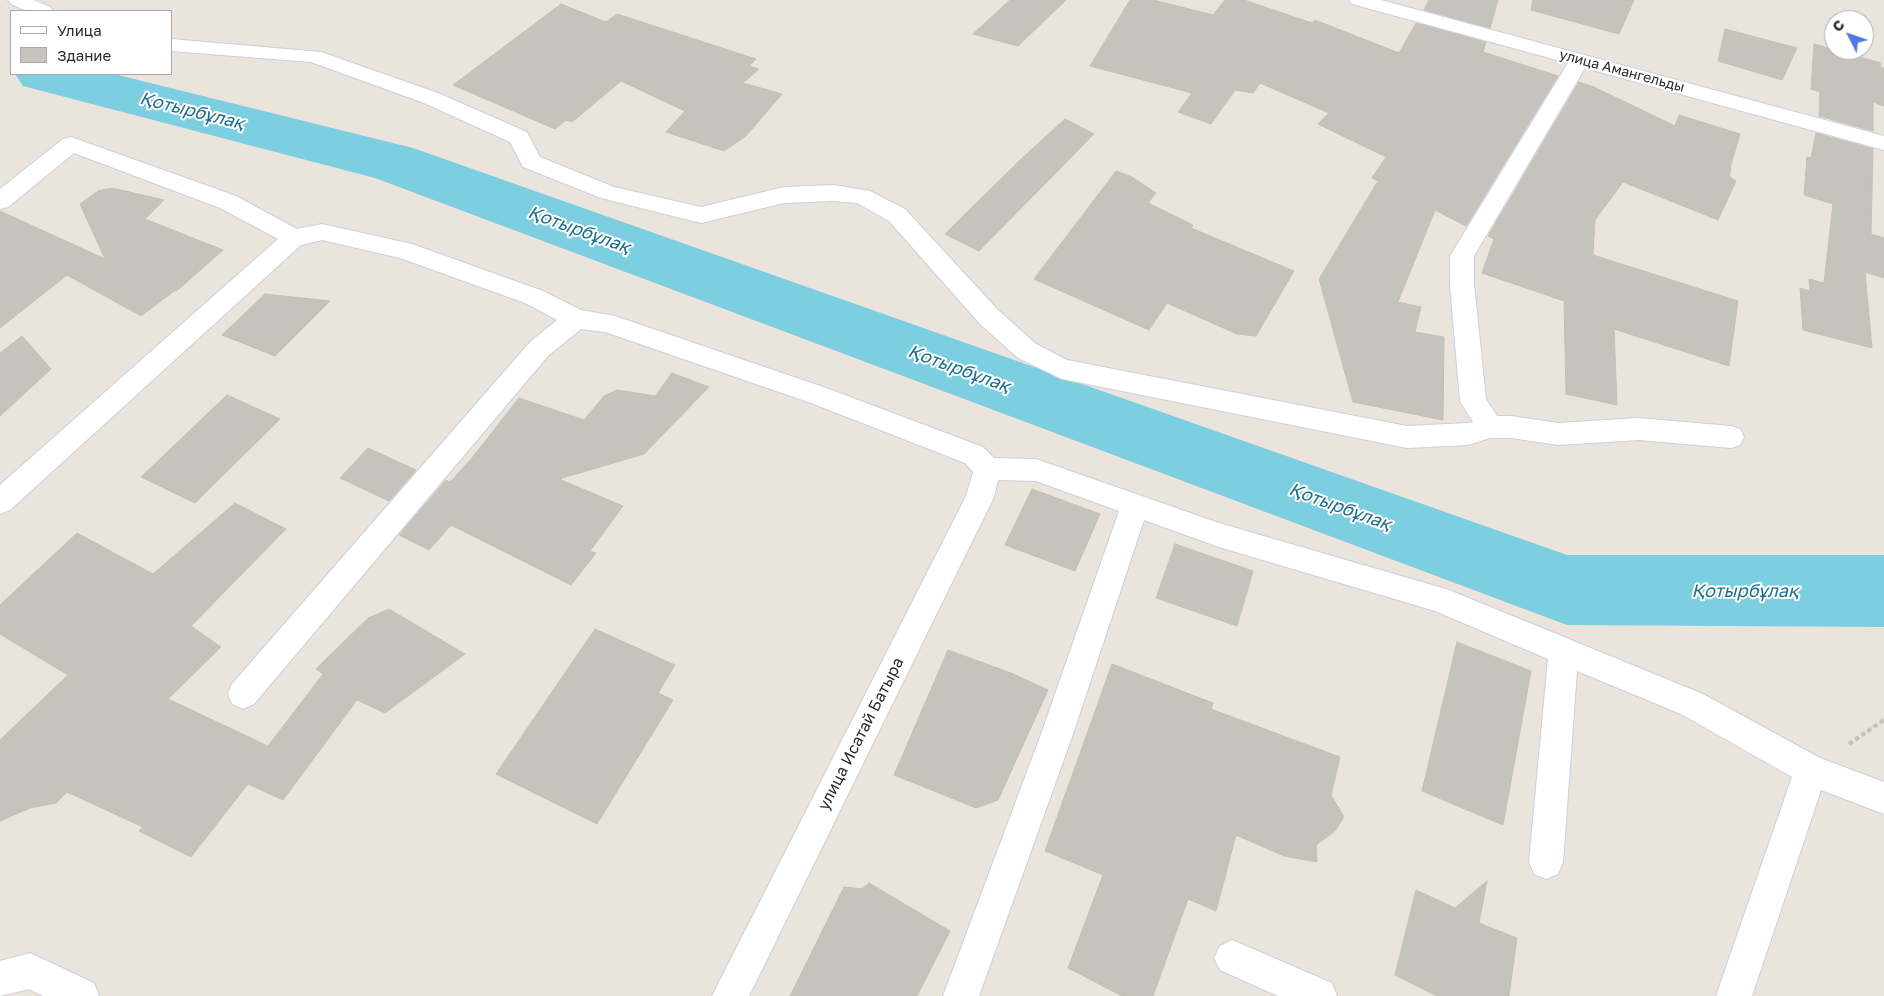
<!DOCTYPE html>
<html>
<head>
<meta charset="utf-8">
<style>
	body { margin:0 }
	#map { position:relative; width:1884px; height:996px; overflow:hidden; background:#eae4dd; font-family:"Golos Text",sans-serif }
	canvas { display:block }
	.legend { position:absolute; left:10px; top:10px; width:162px; height:65px; box-sizing:border-box; background:#fff; border:1px solid #aaa; margin:0; padding:6px 9px; list-style:none; font-size:15px; color:#2a2a2a }
	.legend li { display:flex; align-items:center; gap:10px; height:25px }
	.legend b { width:25px; border:1px solid #aaa }
	.north { position:absolute; left:1824px; top:10px; width:50px; height:50px; box-sizing:border-box; background:#fff; border:1px solid #aaa; border-radius:50%; rotate:311deg; font-size:14px; font-weight:700; line-height:20px; text-align:center; color:#2a2a2a }
	.north::after { content:''; display:block; margin:auto; width:18px; height:22px; background:#4f77e6; clip-path:polygon(50% 0,100% 100%,50% 72%,0 100%) }
</style>
</head>
<body>
<div id="map">
<canvas width="1884" height="996"></canvas>
<ul class="legend">
<li><b style="height:6px;background:#fff"></b>Улица</li>
<li><b style="height:14px;background:#c6c2bc"></b>Здание</li>
</ul>
<div class="north">С</div>
</div>
<script>
const ctx = document.querySelector('canvas').getContext('2d');
ctx.lineJoin = 'round';
const poly = rows => new Path2D(rows.map(r => 'M' + r).join(''));
function paint(path, color) { ctx.fillStyle = color; ctx.fill(path, 'evenodd'); }
function stroke(path, color, width, dash) { ctx.strokeStyle = color; ctx.lineWidth = width; ctx.lineCap = dash ? 'butt' : 'round'; ctx.setLineDash(dash || []); ctx.stroke(path); }
function drawText(font, color, halo, rows, align = 'center') {
  ctx.font = font + ' "Golos Text",sans-serif'; ctx.lineWidth = 4; ctx.setLineDash([]); ctx.textBaseline = 'middle'; ctx.strokeStyle = halo; ctx.fillStyle = color; for (const [text, x, y, turn = 0] of rows) {
    ctx.save(); ctx.translate(x, y); ctx.rotate((+turn || 0) * Math.PI / 180); ctx.textAlign = isNaN(turn) ? turn : align; if (halo) ctx.strokeText(text, 0, 0); ctx.fillText(text, 0, 0); ctx.restore();
  }
}
const river = poly([
	[15,74,114,74,413,148,1567,555,1884,555,1884,627,1567,625,375,178,23,86,15,74]
]);
const building = poly([
	[1010,0,1066,0,1018,46,973,34,1010,0],
	[1130,0,1153,0,1213,15,1225,0,1244,0,1312,23,1315,20,1399,53,1416,23,1486,42,1483,52,1558,76,1466,226,1435,210,1398,302,1421,307,1415,332,1444,337,1443,420,1353,402,1319,279,1378,181,1372,178,1386,157,1318,124,1329,113,1260,83,1253,93,1235,90,1211,124,1178,112,1192,93,1090,66,1130,0],
	[1429,0,1498,0,1490,28,1424,10,1429,0],
	[1533,0,1634,0,1619,34,1531,10,1533,0],
	[561,4,606,22,617,14,756,59,749,66,759,69,743,83,782,94,746,136,724,151,666,132,685,111,621,81,572,122,566,120,555,129,453,85,561,4],
	[1725,29,1797,48,1782,80,1718,61,1725,29],
	[1814,44,1881,63,1880,67,1884,68,1884,106,1873,102,1873,131,1819,116,1820,92,1811,89,1814,44],
	[1579,82,1594,87,1675,126,1679,115,1740,134,1730,168,1731,168,1729,176,1736,181,1718,220,1623,182,1595,220,1593,255,1738,301,1729,366,1614,329,1617,405,1566,394,1564,301,1482,273,1494,239,1488,236,1579,82],
	[1065,119,1094,134,979,251,945,234,1019,161,1065,119],
	[1816,133,1873,149,1871,234,1884,238,1884,278,1865,272,1872,348,1803,330,1800,288,1810,291,1809,279,1824,283,1833,204,1804,195,1807,157,1811,158,1816,133],
	[1116,171,1132,177,1156,193,1148,203,1193,225,1191,228,1294,271,1256,336,1237,334,1167,303,1149,330,1034,279,1116,171],
	[112,188,164,200,145,219,223,250,179,289,173,292,141,316,67,275,0,328,0,211,105,259,80,204,98,191,112,188],
	[265,294,330,301,275,356,222,335,265,294],
	[22,336,51,369,0,416,0,353,22,336],
	[672,373,709,387,644,454,559,479,623,506,590,551,596,553,571,585,451,525,429,550,399,535,446,480,450,482,472,458,519,398,584,420,604,396,617,390,655,396,672,373],
	[227,395,280,419,195,503,141,477,227,395],
	[368,448,416,470,389,501,340,478,368,448],
	[1032,489,1100,514,1075,571,1005,545,1032,489],
	[235,503,286,529,191,626,221,647,168,699,268,746,323,674,316,669,368,618,389,609,465,654,385,713,357,700,283,800,248,784,191,857,139,831,143,827,67,792,56,803,30,808,0,821,0,740,68,675,0,634,0,605,77,533,153,574,235,503],
	[1175,544,1253,571,1237,626,1156,598,1175,544],
	[595,629,675,665,658,693,673,700,597,824,496,774,595,629],
	[1457,642,1531,671,1503,825,1422,791,1457,642],
	[948,650,1011,673,1048,690,998,800,976,808,894,775,948,650],
	[1112,664,1213,703,1211,709,1340,757,1331,795,1344,817,1335,831,1316,845,1317,862,1284,856,1236,835,1216,911,1188,899,1153,996,1122,996,1068,968,1103,875,1045,851,1112,664],
	[1487,881,1479,923,1517,938,1509,996,1437,996,1395,975,1416,890,1455,908,1487,881],
	[869,883,950,931,917,996,790,996,844,887,862,889,869,883]
]);
const path = poly([
	[1849,744,1884,720]
]);
const minor = poly([
	[8,0,34,0,50,7,53,11,27,11,11,4,8,0],
	[1349,0,1381,0,1884,136,1884,150,1585,68,1474,256,1474,284,1486,399,1497,416,1511,416,1558,423,1639,418,1731,426,1740,429,1744,437,1740,445,1731,448,1639,440,1558,445,1511,438,1490,438,1468,445,1407,448,1062,379,1018,358,980,324,889,221,857,203,834,201,784,203,701,223,601,198,523,167,510,142,424,103,311,62,171,51,171,39,321,52,438,93,527,132,540,157,614,187,701,207,784,187,834,185,870,191,905,209,998,310,1036,344,1067,360,1407,426,1468,423,1473,422,1460,401,1450,284,1450,256,1568,63,1352,4,1349,0],
	[71,137,236,196,297,229,322,224,412,244,543,291,581,310,615,316,829,389,983,447,994,458,1036,459,1219,523,1449,590,1703,694,1820,758,1884,782,1884,814,1821,790,1752,996,1716,996,1792,777,1681,714,1577,671,1563,862,1558,874,1546,879,1534,874,1529,862,1548,659,1435,611,1219,547,1144,520,1072,737,979,996,943,996,1040,737,1119,511,1036,481,998,480,994,497,749,996,712,996,966,496,973,472,965,463,811,403,605,332,581,329,548,356,254,704,243,709,232,704,228,694,232,684,530,342,557,320,525,303,400,258,322,240,301,245,10,510,0,514,0,485,278,239,220,208,74,153,8,207,0,209,0,189,63,139,71,137],
	[1232,940,1332,983,1337,996,1278,996,1220,970,1214,958,1220,946,1232,940],
	[30,953,94,983,99,996,43,996,29,989,0,996,0,961,30,953]
]);
const farStreetnames = [
	["улица Амангельды",1622,71,15]
];
const streetNames = [
	["улица Исатай Батыра",861,734,-63]
];
const waterNames = [
	["Қотырбұлақ",192,111,14],
	["Қотырбұлақ",579,230,20],
	["Қотырбұлақ",959,369,20],
	["Қотырбұлақ",1340,507,20],
	["Қотырбұлақ",1745,591]
];
paint(river, '#7ccee1');
paint(building, '#c6c2bc');
stroke(building, '#c5bfb7', 1);
stroke(minor, '#ccd0da', 2);
stroke(path, '#c3c3c3', 4, [4.5, 3]);
paint(minor, '#fff');
drawText('14px', '#2a2a2a', '#fff', farStreetnames);
drawText('16px', '#2a2a2a', '#fff', streetNames);
drawText('italic 18px', '#1c6e8c', '#fff', waterNames);
</script>
</body>
</html>
